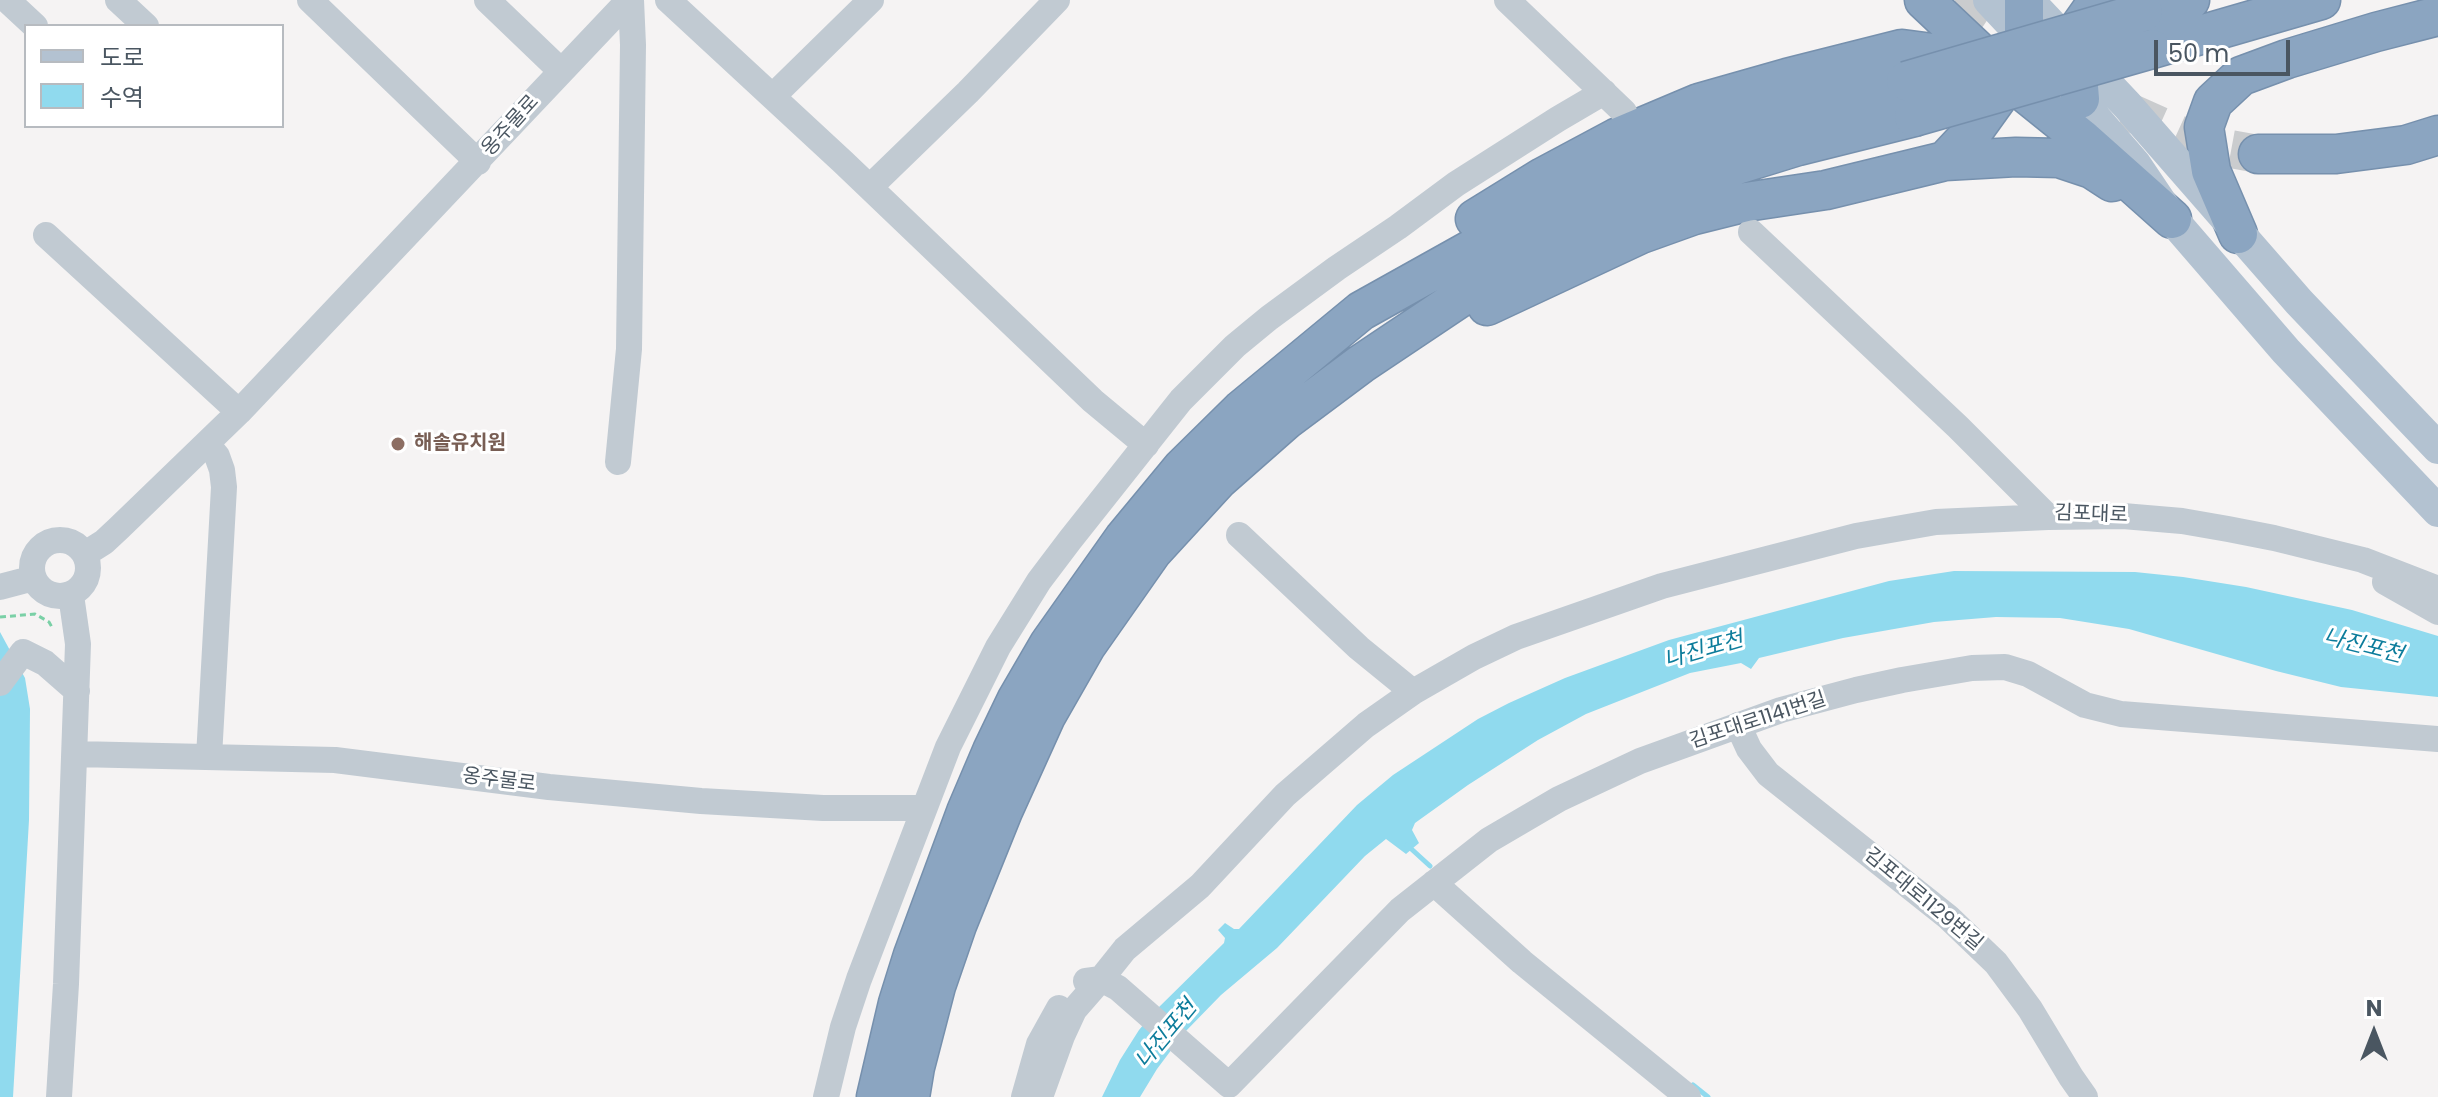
<!DOCTYPE html>
<html>
<head>
<meta charset="utf-8">
<style>
	body { margin:0 }
	#map { position:relative; width:2438px; height:1097px; overflow:hidden; background:#f5f3f3; font-family:Poppins,"Noto Sans KR",sans-serif }
	canvas { display:block }
	.legend { position:absolute; left:24px; top:24px; width:260px; height:104px; box-sizing:border-box; background:#fff; border:2px solid #b7bbc0; margin:0; padding:10px 14px; list-style:none; font-size:24px; color:#4a5661 }
	.legend li { display:flex; align-items:center; gap:16px; height:40px }
	.legend b { width:40px; border:2px solid #b7bbc0 }
	.north { position:absolute; left:2334px; top:993px; width:80px; height:80px; -webkit-text-stroke:6px #fff; paint-order:stroke; rotate:0deg; font-size:22px; font-weight:700; line-height:32px; text-align:center; color:#4a5661 }
	.north::after { content:''; display:block; margin:auto; width:28px; height:36px; background:#4a5661; clip-path:polygon(50% 0,100% 100%,50% 72%,0 100%) }
	.scale { position:absolute; left:2154px; top:40px; width:136px; height:36px; box-sizing:border-box; border:4px solid #4a5661; border-top:0; padding-left:10px; font-size:24px; line-height:28px; white-space:nowrap; color:#4a5661; -webkit-text-stroke:6px #fff; paint-order:stroke }
</style>
</head>
<body>
<div id="map">
<canvas width="2438" height="1097"></canvas>
<ul class="legend">
<li><b style="height:10px;background:#b3c2d1"></b>도로</li>
<li><b style="height:22px;background:#90daee"></b>수역</li>
</ul>
<div class="north">N</div>
<div class="scale">50 m</div>
</div>
<script>
const ctx = document.querySelector('canvas').getContext('2d');
ctx.lineJoin = 'round';
function paint(path, color) { ctx.fillStyle = color; ctx.fill(path, 'evenodd'); }
const poly = rows => new Path2D(rows.map(r => 'M' + r).join(''));
function stroke(path, color, width, dash) { ctx.strokeStyle = color; ctx.lineWidth = width; ctx.lineCap = dash ? 'butt' : 'round'; ctx.setLineDash(dash || []); ctx.stroke(path); }
function drawText(font, color, halo, rows, align = 'center') {
  ctx.font = font + ' Poppins,"Noto Sans KR",sans-serif'; ctx.lineWidth = 6; ctx.setLineDash([]); ctx.textBaseline = 'middle'; ctx.strokeStyle = halo; ctx.fillStyle = color; for (const [text, x, y, turn = 0] of rows) {
    ctx.save(); ctx.translate(x, y); ctx.rotate((+turn || 0) * Math.PI / 180); ctx.textAlign = isNaN(turn) ? turn : align; if (halo) ctx.strokeText(text, 0, 0); ctx.fillText(text, 0, 0); ctx.restore();
  }
}
const water = poly([
	[1954,571,2135,572,2183,577,2246,587,2352,610,2438,636,2438,697,2341,687,2276,671,2129,629,2060,618,1996,617,1934,622,1843,638,1759,658,1751,669,1741,663,1690,673,1586,714,1538,740,1468,785,1415,823,1412,830,1419,843,1406,854,1386,839,1365,856,1277,948,1221,995,1184,1033,1157,1069,1140,1097,1102,1097,1120,1060,1139,1030,1156,1010,1224,943,1225,938,1218,930,1225,923,1234,929,1239,929,1357,805,1393,775,1478,719,1509,703,1565,678,1669,640,1889,581],
	[0,632,25,678,30,709,29,820,13,1097,0,1097]
]);
const stream = poly([
	[1407,845,1430,866],
	[1693,1085,1708,1097]
]);
const highwayTunnel = poly([
	[1955,0,2035,54],
	[2125,110,2198,143,2258,154]
]);
const path = poly([
	[0,617,35,614,49,622,53,629]
]);
const minor = poly([
	[7,0,35,26],
	[118,0,146,26],
	[310,0,478,162],
	[487,0,561,71],
	[668,0,843,162,1093,401,1146,445],
	[1507,0,1624,112],
	[773,96,871,0],
	[870,187,968,92,1057,0],
	[1751,232,1958,427,2048,517,2123,516,2182,521,2228,529,2274,538,2363,560,2438,589],
	[46,235,239,412],
	[207,444,217,456,222,470,224,487,209,757],
	[618,462,629,349,633,45,631,0],
	[1239,535,1359,648,1413,692],
	'32 568a28 28 0 1 1 56 0a28 28 0 1 1-56 0Z',
	[85,554,104,542,119,528,239,412,629,0],
	[2385,582,2438,612],
	[0,587,34,578],
	[0,683,23,652,45,663,77,691],
	[1738,725,1749,749,1768,774,1948,917,1996,963,2030,1009,2071,1077,2085,1097],
	[76,754,335,760,549,787,701,801,823,808,923,808],
	[1434,883,1522,962,1688,1097],
	[1086,981,1101,979,1125,949,1200,886,1285,795,1366,725,1413,692,1474,657,1516,637,1662,586,1856,536,1936,522,2048,517],
	[59,1097,66,984,78,644,71,595],
	[826,1097,843,1027,859,979,948,747,998,647,1039,581,1070,540,1181,400,1235,346,1269,318,1337,268,1398,227,1456,184,1558,119,1604,92],
	[1024,1097,1039,1044,1059,1008],
	[1040,1097,1062,1036,1074,1010,1101,979,1118,988,1229,1085,1400,910,1489,840,1559,799,1640,761,1781,710,1856,690,1902,680,1972,668,2005,667,2028,674,2085,705,2121,714,2438,739]
]);
const major = poly([
	[1989,0,2033,47],
	[2028,0,2127,105,2299,302,2438,448],
	[2064,82,2135,164,2172,219,2286,351,2438,511]
]);
const highway = poly([
	[1924,0,2009,80,2081,138,2172,219],
	[2143,12,2190,0],
	[2152,49,2321,0],
	[2080,99,2076,50,2078,29,2090,12,2103,0],
	[2258,154,2336,154,2406,145,2438,135],
	[1945,161,2016,157,2059,158,2092,169,2112,182],
	[1475,219,1543,177,1616,138,1699,103,1787,78,1902,49,1940,54,1959,66,1974,83],
	[2238,234,2211,171,2204,127,2213,102,2241,76,2287,59,2376,32,2438,16],
	[1487,306,1641,234,1694,215,1746,202,1826,190,1945,161,1975,129,2008,83,2024,37,2024,0],
	[876,1097,898,1003,913,955,966,812,992,751,1017,699,1049,644,1124,538,1182,468,1241,410,1361,311,1533,215,1627,169,1724,130,1906,81],
	[910,1097,915,1067,936,986,957,925,1003,811,1046,716,1086,646,1152,552,1219,479,1286,420,1361,364,1488,279,1591,222,1637,199,1685,181,1798,146,1914,117]
]);
const highwayBridge = poly([
	[1906,81,2143,12],
	[1914,117,2152,49]
]);
const markers = [
	[398,444,8,"#8d6e63"]
];
const streetNames = [
	["옹주물로",511,126,-48],
	["김포대로",2091,515,2],
	["김포대로1141번길",1758,721,-18],
	["옹주물로",499,781,7],
	["김포대로1129번길",1923,900,40]
];
const educationNames = [
	["해솔유치원",414,444]
];
const waterNames = [
	["나진포천",2363,647,14],
	["나진포천",1704,651,-16],
	["나진포천",1167,1035,-50]
];
paint(water, '#90daee');
stroke(stream, '#90daee', 5);
stroke(highwayTunnel, '#caccce', 38, [38, 19]);
stroke(highway, '#7690ad', 41);
stroke(path, '#7ad0a6', 3, [6, 4]);
stroke(minor, '#c1cad2', 26);
stroke(major, '#b3c2d1', 32);
stroke(highway, '#8ba5c1', 38);
stroke(highwayBridge, '#7690ad', 41, []);
stroke(highwayBridge, '#8ba5c1', 38);
for (const [x, y, r, color] of markers) { const dot = new Path2D(); dot.arc(x, y, r, 0, 2 * Math.PI); ctx.fillStyle = color; ctx.fill(dot); stroke(dot, '#fff', 3); }
drawText('20px', '#4a5661', '#fff', streetNames);
drawText('bold 20px', '#785e54', '#fff', educationNames, 'left');
drawText('italic 22px', '#0c7c9b', '#fff', waterNames);
</script>
</body>
</html>
